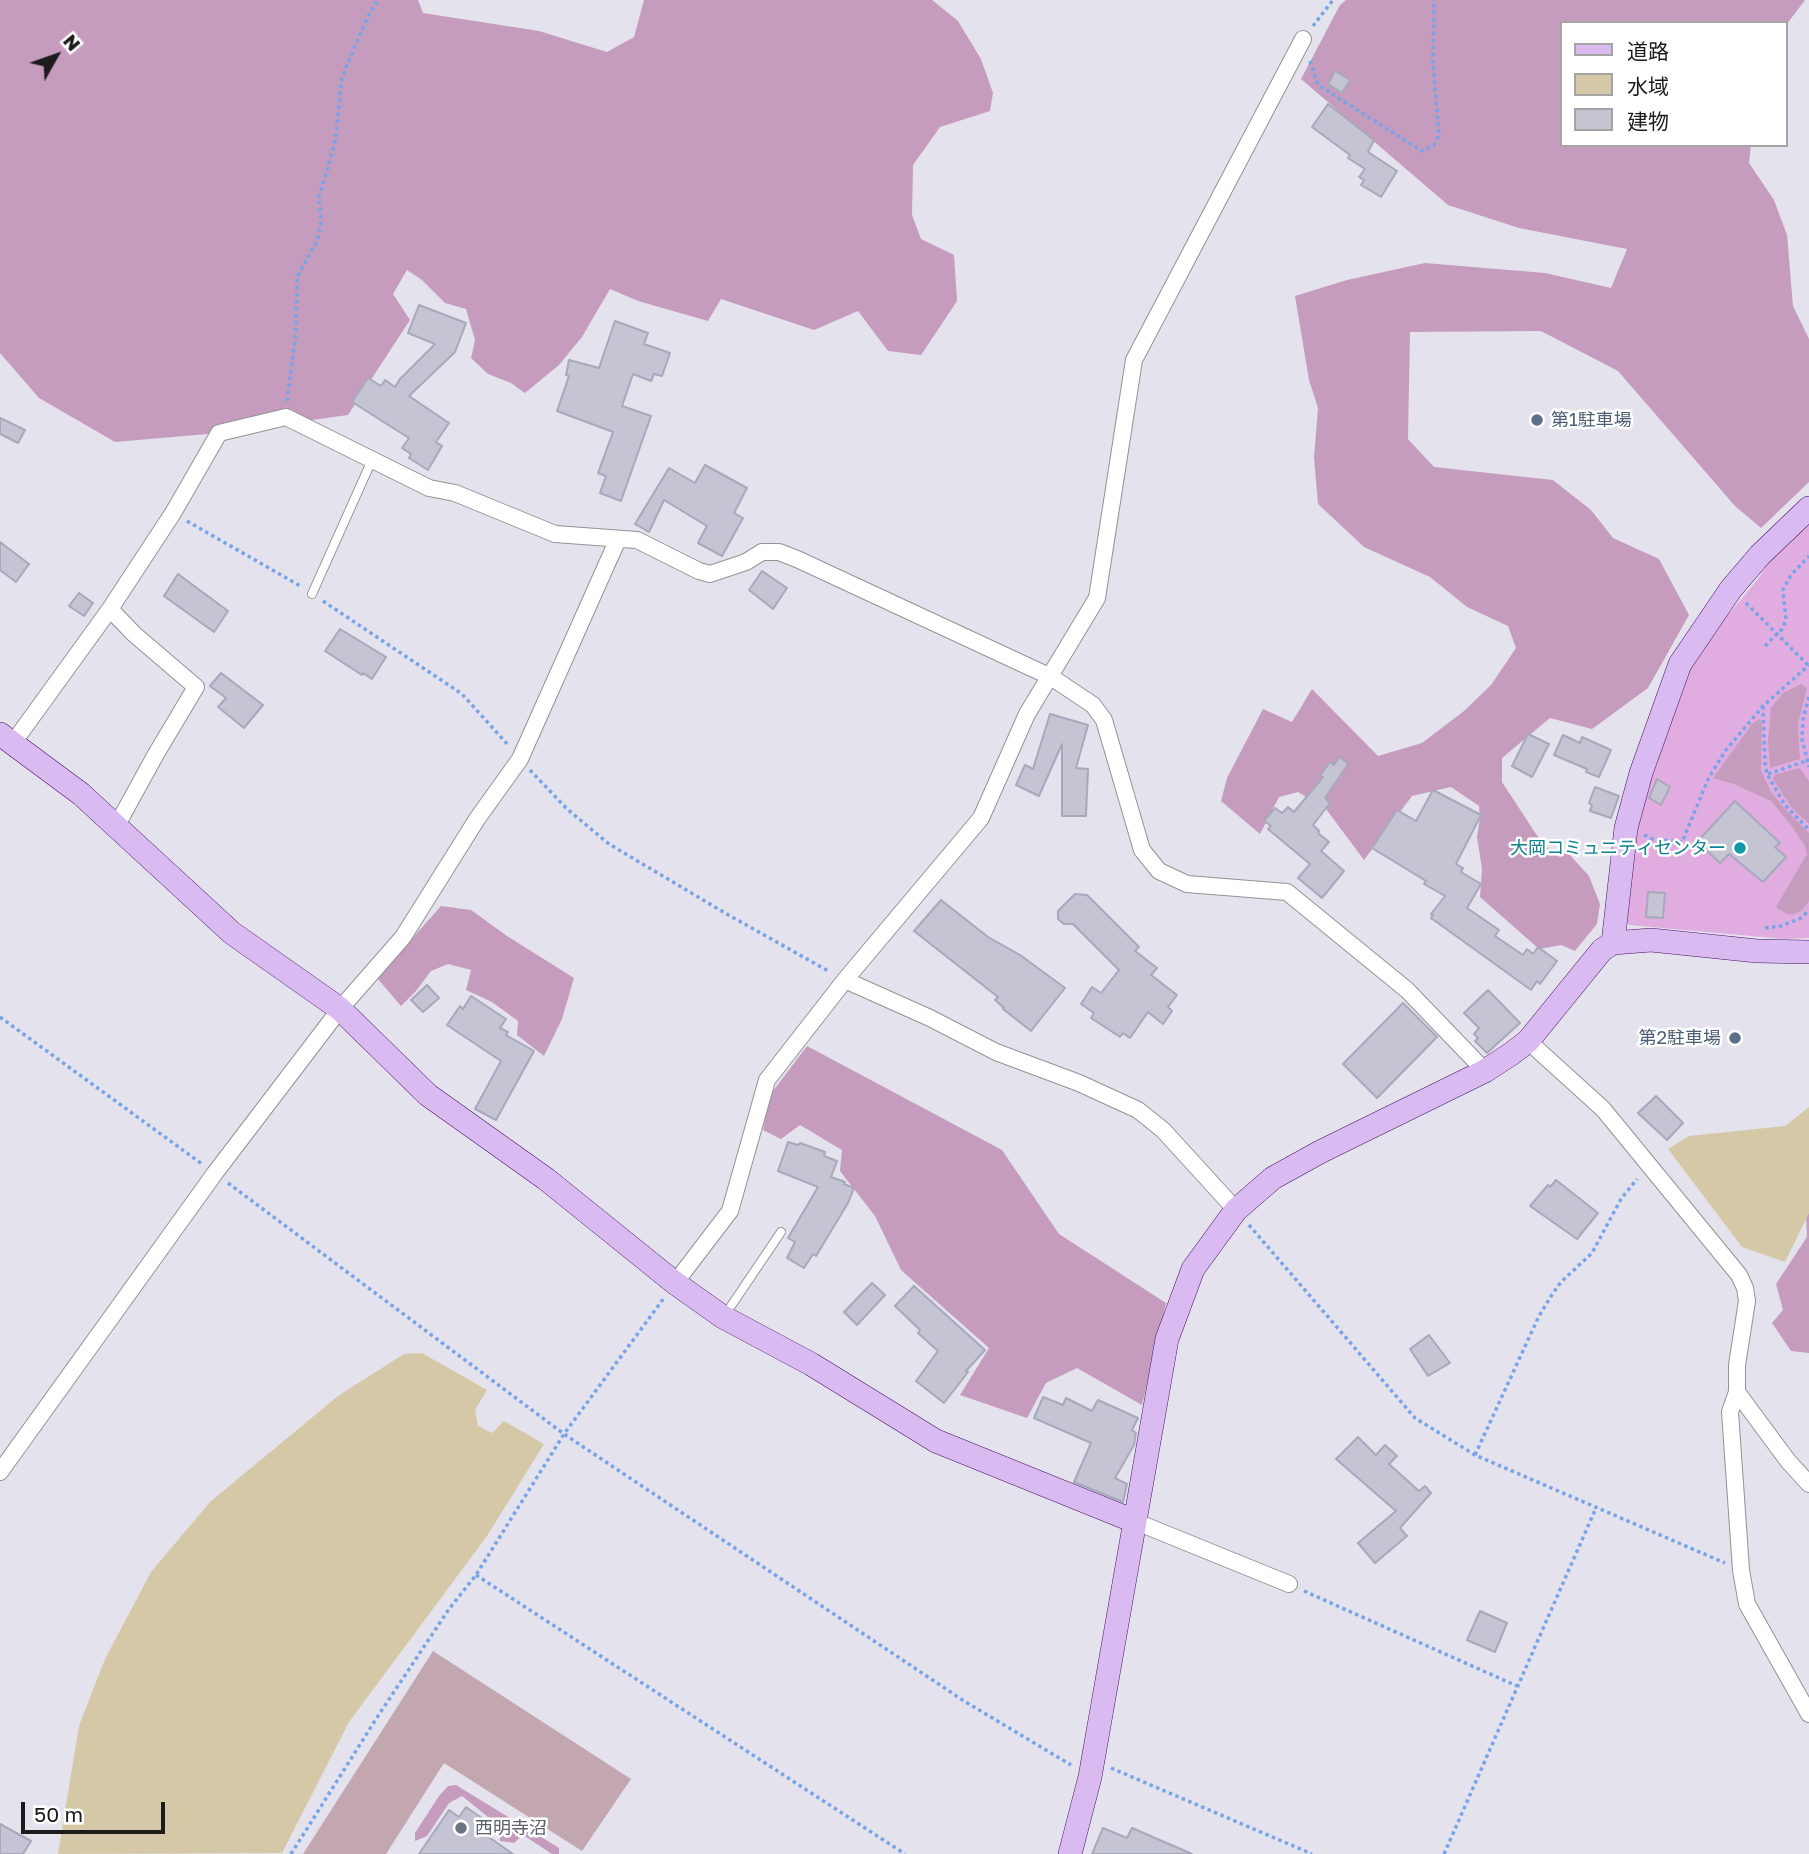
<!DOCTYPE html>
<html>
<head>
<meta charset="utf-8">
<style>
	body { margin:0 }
	#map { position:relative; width:1809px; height:1854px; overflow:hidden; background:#e4e2ec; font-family:"Golos Text","Noto Sans JP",sans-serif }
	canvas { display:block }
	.legend { position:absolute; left:1560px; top:21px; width:228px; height:126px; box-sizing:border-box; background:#fff; border:2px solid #a4a4a4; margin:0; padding:9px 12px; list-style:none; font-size:21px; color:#1c1c1c }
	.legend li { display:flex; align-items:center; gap:14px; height:35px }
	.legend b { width:35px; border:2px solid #a4a4a4 }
	.north { position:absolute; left:21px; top:21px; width:70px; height:70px; -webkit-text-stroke:5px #fff; paint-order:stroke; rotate:50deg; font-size:19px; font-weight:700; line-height:28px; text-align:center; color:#1c1c1c }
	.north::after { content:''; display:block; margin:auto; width:24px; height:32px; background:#1c1c1c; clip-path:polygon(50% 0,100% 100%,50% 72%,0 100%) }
	.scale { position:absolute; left:21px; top:1802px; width:144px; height:32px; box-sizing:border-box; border:4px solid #1c1c1c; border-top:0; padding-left:9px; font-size:21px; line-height:24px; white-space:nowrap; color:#1c1c1c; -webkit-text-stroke:5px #fff; paint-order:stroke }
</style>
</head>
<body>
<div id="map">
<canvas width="1809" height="1854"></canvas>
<ul class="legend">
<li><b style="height:9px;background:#d9bbf1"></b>道路</li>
<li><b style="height:19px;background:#d5c8a7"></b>水域</li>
<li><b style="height:19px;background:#c4c4d2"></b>建物</li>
</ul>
<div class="north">N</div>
<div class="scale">50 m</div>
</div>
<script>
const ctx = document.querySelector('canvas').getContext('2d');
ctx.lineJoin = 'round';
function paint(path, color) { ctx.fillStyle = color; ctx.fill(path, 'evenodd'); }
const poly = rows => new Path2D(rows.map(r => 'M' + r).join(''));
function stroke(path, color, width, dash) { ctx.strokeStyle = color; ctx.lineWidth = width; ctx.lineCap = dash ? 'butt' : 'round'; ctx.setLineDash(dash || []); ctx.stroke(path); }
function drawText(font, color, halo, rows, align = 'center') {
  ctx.font = font + ' "Golos Text","Noto Sans JP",sans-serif'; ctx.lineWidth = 5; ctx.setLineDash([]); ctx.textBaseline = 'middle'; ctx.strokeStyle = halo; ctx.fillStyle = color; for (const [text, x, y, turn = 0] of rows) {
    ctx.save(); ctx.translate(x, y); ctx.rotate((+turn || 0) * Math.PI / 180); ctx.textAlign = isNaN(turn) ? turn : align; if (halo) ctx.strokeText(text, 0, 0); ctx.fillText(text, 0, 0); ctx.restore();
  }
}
const grass = poly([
	[1809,523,1809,938,1784,939,1629,925,1625,919,1636,820,1688,673,1708,639,1758,579,1770,560]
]);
const forest = poly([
	[0,0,418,0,423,13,539,31,607,52,634,37,644,0,932,0,958,21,981,59,993,93,990,111,940,127,913,165,912,215,921,239,954,255,957,301,921,355,888,351,858,311,814,330,721,299,708,321,638,301,610,289,582,337,559,365,525,393,511,383,488,374,471,358,475,340,466,309,445,303,422,280,407,270,393,294,410,320,348,415,219,433,115,442,39,398,0,353],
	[1346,0,1805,0,1786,25,1786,23,1562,23,1562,145,1751,145,1749,163,1774,200,1787,235,1793,306,1809,339,1809,482,1761,528,1735,506,1618,371,1541,331,1410,332,1408,439,1434,467,1553,480,1591,510,1613,538,1659,559,1689,615,1648,688,1592,729,1550,718,1502,758,1502,782,1536,834,1552,853,1569,854,1589,876,1600,904,1597,924,1575,951,1561,945,1539,949,1480,897,1482,869,1477,837,1480,818,1479,806,1451,787,1412,796,1364,860,1326,809,1298,792,1279,797,1260,834,1221,801,1227,778,1263,709,1292,722,1312,689,1378,756,1422,743,1464,711,1491,685,1516,648,1508,626,1467,607,1430,577,1364,547,1318,504,1314,457,1318,408,1309,380,1295,296,1347,280,1425,263,1545,273,1611,288,1627,249,1519,228,1448,205,1301,79,1340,5],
	[1801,684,1807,688,1798,724,1800,759,1770,768,1768,740,1771,708,1783,693],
	[1759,719,1762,723,1761,770,1771,792,1785,809,1809,833,1809,901,1802,910,1793,915,1787,914,1776,907,1807,854,1805,846,1791,825,1771,801,1734,784,1713,778,1752,724],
	[1800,768,1809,781,1809,824,1791,807,1773,779,1774,775],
	[441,906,471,910,507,936,574,978,562,1019,544,1056,517,1035,518,1021,492,1002,466,990,471,970,448,964,431,971,416,991,401,1006,377,978],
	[807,1046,1002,1150,1059,1234,1166,1303,1142,1405,1077,1368,1046,1383,1027,1418,960,1395,989,1348,901,1270,875,1216,840,1171,842,1150,800,1125,781,1139,763,1130,770,1095],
	[1809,1213,1809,1353,1791,1351,1772,1323,1783,1310,1776,1284,1807,1237,1806,1216],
	[456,1785,559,1848,559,1854,552,1854,523,1835,514,1843,500,1841,499,1834,493,1821,462,1796,449,1803,427,1836,415,1841,415,1833,439,1796,448,1786]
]);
const cemetery = poly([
	[433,1651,631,1779,582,1851,444,1763,386,1854,303,1854]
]);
const water = poly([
	[1809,1107,1809,1213,1785,1262,1742,1247,1668,1149,1689,1136,1785,1126],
	[422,1353,487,1390,475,1410,478,1426,492,1433,504,1421,544,1444,487,1536,349,1722,282,1853,58,1854,79,1726,105,1659,151,1572,210,1502,338,1396,404,1354]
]);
const building = poly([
	[1335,71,1350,80,1342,93,1328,84,1335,71],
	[1328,104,1374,140,1368,152,1397,171,1381,197,1361,185,1364,180,1359,177,1365,169,1348,158,1350,155,1312,127,1328,104],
	[419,305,466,323,455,352,409,396,449,423,436,442,442,446,428,470,409,458,411,454,402,448,409,438,352,402,368,378,381,386,385,380,395,387,400,379,435,344,408,333,419,305],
	[615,321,648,333,644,344,670,353,662,376,654,374,651,381,633,374,622,406,651,416,621,501,600,493,606,476,598,473,613,432,557,411,569,376,566,375,569,360,599,368,615,321],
	[0,418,25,430,18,443,0,434,0,418],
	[705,465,747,488,734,513,743,518,722,556,698,543,707,526,664,500,649,532,635,524,669,468,695,483,705,465],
	[0,542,29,564,16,582,0,570,0,542],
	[762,571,787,588,773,609,749,590,762,571],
	[178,574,228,611,214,632,164,596,178,574],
	[79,593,93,603,84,616,69,606,79,593],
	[340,629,386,657,372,679,363,673,362,675,325,651,340,629],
	[221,673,263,705,244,728,218,707,226,698,210,686,221,673],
	[1050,714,1088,725,1076,768,1088,769,1086,816,1062,816,1062,744,1039,796,1016,785,1025,765,1033,769,1050,714],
	[1528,734,1549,744,1532,777,1512,766,1528,734],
	[1563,735,1580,743,1582,737,1611,750,1599,777,1586,772,1587,769,1554,755,1563,735],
	[1340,757,1348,764,1325,798,1330,803,1313,825,1319,831,1318,833,1329,842,1321,851,1344,871,1322,898,1298,878,1310,864,1268,829,1271,826,1264,821,1275,808,1282,813,1288,807,1294,812,1323,777,1320,775,1330,762,1334,765,1340,757],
	[1657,779,1670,787,1661,805,1649,798,1657,779],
	[1595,787,1619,796,1611,818,1590,811,1592,805,1589,803,1595,787],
	[1433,790,1481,815,1456,864,1463,868,1461,872,1481,884,1467,908,1499,930,1495,936,1523,955,1527,949,1533,954,1538,947,1557,961,1540,984,1537,981,1531,990,1431,918,1433,915,1431,914,1445,896,1424,884,1426,881,1372,848,1397,810,1416,821,1433,790],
	[1735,801,1780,843,1775,847,1786,857,1763,882,1729,854,1720,863,1697,842,1735,801],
	[1648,892,1665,893,1663,918,1646,917,1648,892],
	[1075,894,1087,895,1139,947,1135,951,1157,968,1151,975,1177,995,1168,1007,1172,1011,1163,1024,1148,1012,1130,1038,1123,1033,1120,1037,1091,1018,1094,1013,1081,1004,1092,987,1101,993,1119,970,1073,924,1064,924,1058,919,1058,911,1075,894],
	[941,900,988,937,1020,955,1065,988,1031,1031,1003,1009,1004,1008,995,1000,998,997,914,931,941,900],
	[427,985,439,998,423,1012,411,1000,427,985],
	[1488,990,1520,1023,1487,1053,1475,1041,1478,1038,1474,1034,1479,1028,1464,1013,1488,990],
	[471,996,506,1019,500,1028,508,1032,506,1035,534,1051,496,1120,475,1109,501,1061,447,1025,460,1006,463,1009,471,996],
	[1403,1003,1437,1037,1377,1098,1343,1064,1403,1003],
	[1656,1096,1683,1123,1667,1140,1638,1113,1656,1096],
	[788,1142,798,1145,800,1143,825,1152,824,1156,837,1161,831,1177,845,1182,844,1184,854,1188,848,1203,816,1256,813,1254,804,1268,787,1258,795,1242,788,1238,818,1187,778,1171,788,1142],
	[1556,1180,1598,1213,1577,1239,1530,1206,1548,1185,1550,1187,1556,1180],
	[872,1283,885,1295,857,1325,844,1312,872,1283],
	[914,1286,985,1350,966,1371,968,1372,944,1403,916,1381,938,1351,918,1333,920,1330,895,1306,914,1286],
	[1429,1335,1450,1363,1428,1376,1410,1349,1429,1335],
	[1043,1397,1063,1405,1066,1398,1092,1411,1098,1400,1138,1418,1132,1430,1136,1433,1134,1445,1115,1478,1127,1484,1123,1502,1074,1482,1091,1443,1034,1418,1043,1397],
	[1358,1437,1376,1455,1385,1445,1397,1456,1389,1464,1419,1491,1425,1486,1431,1493,1400,1528,1407,1536,1375,1563,1358,1543,1396,1511,1336,1459,1358,1437],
	[1480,1611,1507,1623,1495,1652,1467,1640,1480,1611],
	[466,1807,489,1823,483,1833,513,1854,419,1854,449,1810,459,1817,466,1807],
	[0,1824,31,1841,23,1854,0,1854,0,1824],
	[1103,1828,1127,1838,1132,1828,1192,1854,1092,1854,1103,1828]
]);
const path = poly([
	[1313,26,1333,0],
	[1310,61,1318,85,1422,151,1434,145,1439,134,1433,63,1434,0],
	[287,401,296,331,297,277,318,239,321,223,319,196,335,143,342,77,367,18,378,0],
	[187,521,302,587],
	[323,601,462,694,509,746],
	[1746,603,1809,666],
	[1765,646,1782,629,1786,620,1783,590,1791,575,1809,556],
	[1809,697,1803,719,1802,739,1809,767],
	[1763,706,1765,763,1767,774,1785,805,1809,830],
	[530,770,566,808,609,844,725,913,830,972],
	[1768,774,1809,760],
	[1644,835,1653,839,1682,842,1709,777,1726,750,1763,706,1809,665],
	[1765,928,1781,926,1801,918,1809,910],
	[0,1017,202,1164],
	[228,1183,564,1434,964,1701,1071,1765],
	[1249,1225,1415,1418,1475,1455,1725,1563],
	[1475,1455,1539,1316,1553,1293,1561,1282,1592,1253,1621,1199,1637,1179],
	[476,1575,905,1854],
	[1304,1591,1517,1686],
	[1111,1768,1312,1854],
	[291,1854,376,1719,449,1609,476,1575,564,1434,664,1298],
	[1444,1854,1596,1508]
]);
const lane = poly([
	[312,594,372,460],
	[725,1315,781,1232]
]);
const street = poly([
	[110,609,134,634,196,687,156,754,117,825],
	[13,743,110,609,173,513,219,433,286,417,429,488,455,493,555,534,637,540,699,571,710,574,746,562,762,552,779,552,797,559,1051,677,1093,705,1104,720,1142,850,1159,871,1187,884,1287,892,1407,990,1485,1071],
	[845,980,930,1018,996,1052,1079,1083,1138,1110,1163,1130,1236,1210],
	[1528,1041,1603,1109,1739,1275,1745,1288,1747,1301,1737,1365,1737,1392,1730,1412,1741,1570,1747,1604,1809,1714],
	[675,1283,730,1211,767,1080,845,980,981,818,1027,714,1097,598,1134,360,1303,39],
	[1737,1392,1788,1461,1809,1484],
	[0,1472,215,1173,340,1009,403,937,477,819,520,759,618,539],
	[1134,1521,1289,1584]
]);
const secondary = poly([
	[0,734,81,794,232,933,340,1009,428,1095,546,1179,675,1283,723,1317,811,1364,936,1441,1134,1521],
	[1613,943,1626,828,1641,773,1680,664,1731,589,1760,555,1809,508],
	[1070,1854,1090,1777,1167,1339,1193,1269,1236,1210,1273,1178,1320,1152,1485,1071,1511,1054,1528,1041,1602,950,1613,943,1651,940,1757,951,1809,952]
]);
const markers = [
	[1537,420,7,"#5c6f8a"],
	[1740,848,7,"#0f9aa8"],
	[1735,1038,7,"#5c6f8a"],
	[461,1828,7,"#6b7280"]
];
const serviceNames = [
	["第1駐車場",1551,420],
	["第2駐車場",1721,1038,"right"]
];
const cultureNames = [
	["大岡コミュニティセンター",1726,848]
];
const worshipNames = [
	["西明寺沼",475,1828]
];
paint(grass, '#e1ade0');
paint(forest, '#c69cbe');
paint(cemetery, '#c2a6b0');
paint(water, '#d5c8a7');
paint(building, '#c4c4d2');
stroke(building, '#a7a8bc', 2);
stroke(lane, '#939393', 10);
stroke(street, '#939393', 18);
stroke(secondary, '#441164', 24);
stroke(path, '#77a4e8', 3.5, [3.5, 3.5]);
stroke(lane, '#fff', 8);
stroke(street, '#fff', 16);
stroke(secondary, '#d9bbf1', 23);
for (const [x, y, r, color] of markers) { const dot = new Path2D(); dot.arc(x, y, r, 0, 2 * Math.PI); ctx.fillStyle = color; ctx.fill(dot); stroke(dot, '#fff', 2.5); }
drawText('18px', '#4e5e75', '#fff', serviceNames, 'left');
drawText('18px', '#0d838f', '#fff', cultureNames, 'right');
drawText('18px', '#5b616d', '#fff', worshipNames, 'left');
</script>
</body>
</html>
